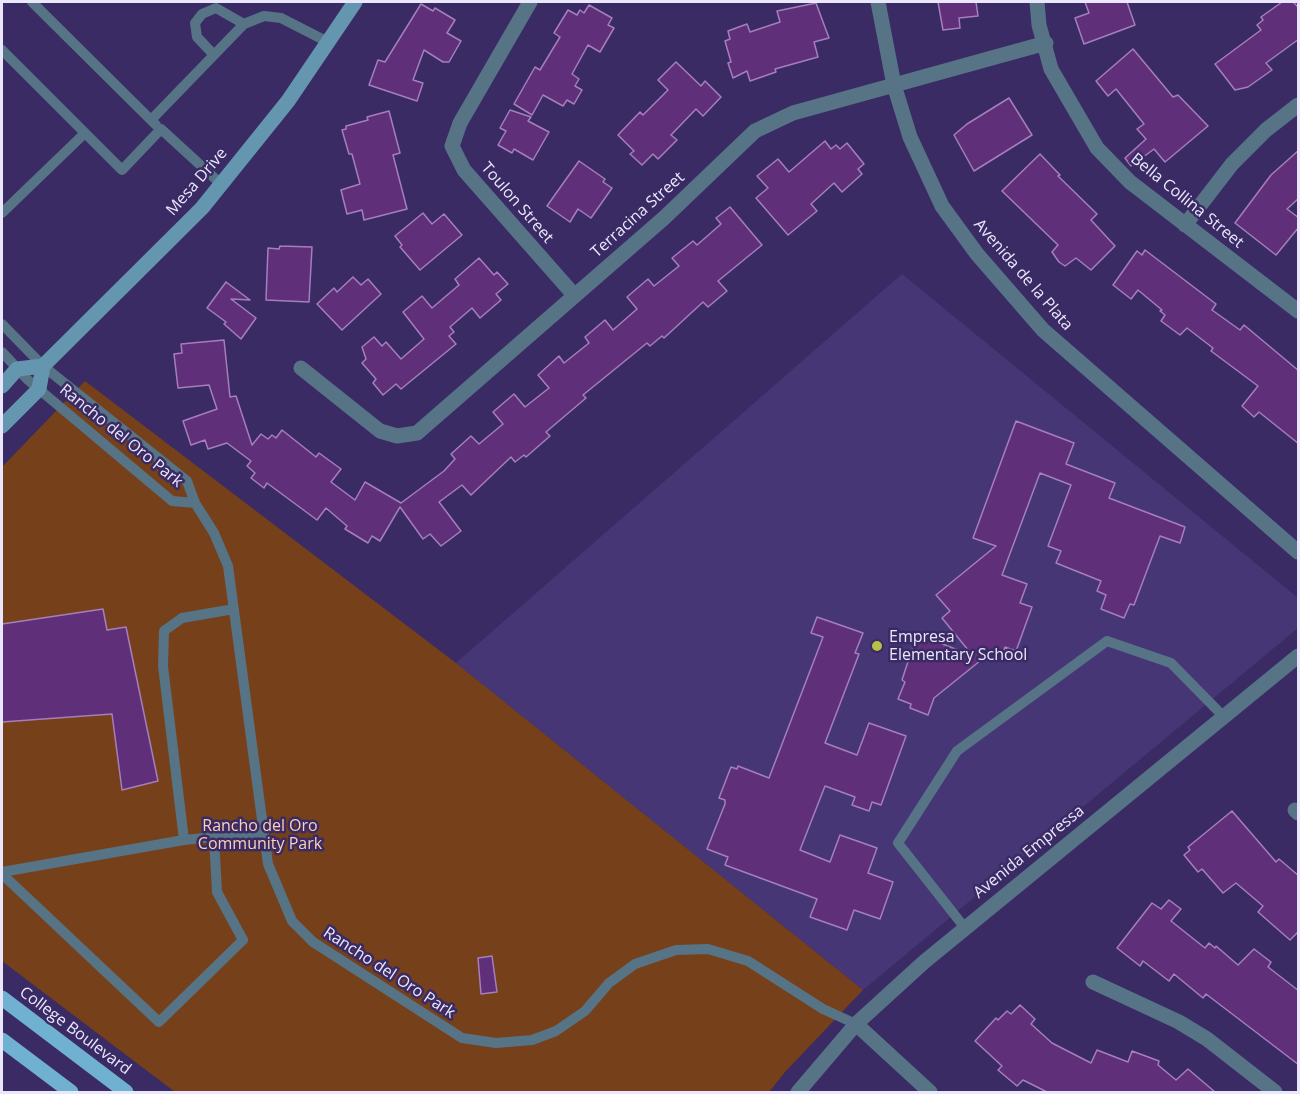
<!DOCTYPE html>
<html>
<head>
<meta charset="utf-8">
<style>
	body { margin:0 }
	#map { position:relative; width:1300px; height:1094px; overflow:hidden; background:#3a2b64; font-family:"Open Sans",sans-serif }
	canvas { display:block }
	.frame { position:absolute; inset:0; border:3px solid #eae7fd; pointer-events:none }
</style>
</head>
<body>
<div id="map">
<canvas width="1300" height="1094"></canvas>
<div class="frame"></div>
</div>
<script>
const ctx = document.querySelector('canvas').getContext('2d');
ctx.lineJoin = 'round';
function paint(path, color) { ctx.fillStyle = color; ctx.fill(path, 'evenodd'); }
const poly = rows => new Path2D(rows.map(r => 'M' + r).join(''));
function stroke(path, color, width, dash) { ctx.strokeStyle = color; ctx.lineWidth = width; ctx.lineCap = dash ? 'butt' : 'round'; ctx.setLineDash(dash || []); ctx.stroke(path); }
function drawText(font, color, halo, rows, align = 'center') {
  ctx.font = font + ' "Open Sans",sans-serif'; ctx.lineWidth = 5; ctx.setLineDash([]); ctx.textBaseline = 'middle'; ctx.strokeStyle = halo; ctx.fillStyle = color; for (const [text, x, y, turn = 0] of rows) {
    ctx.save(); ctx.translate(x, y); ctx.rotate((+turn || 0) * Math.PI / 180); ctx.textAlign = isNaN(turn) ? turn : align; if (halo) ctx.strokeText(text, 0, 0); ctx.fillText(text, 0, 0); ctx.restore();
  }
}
const built = poly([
	[902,274,1298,598,1298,628,863,990,456,663]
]);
const green = poly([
	[85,381,456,663,863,990,785,1072,769,1092,175,1092,2,961,2,467]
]);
const building = poly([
	[938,2,976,2,978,16,959,18,960,28,943,30,938,2],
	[1085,2,1127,2,1135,25,1084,44,1075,18,1089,13,1085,2],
	[1282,2,1293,2,1299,8,1299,39,1266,63,1272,70,1248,87,1235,90,1215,64,1261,30,1257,25,1263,20,1261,17,1282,2],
	[816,3,829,38,814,42,818,57,775,69,776,72,750,81,747,71,733,78,728,63,731,62,725,41,730,39,728,31,747,24,750,32,780,22,777,11,816,3],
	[421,4,433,11,435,8,455,20,447,33,461,41,449,62,443,62,424,50,413,80,423,83,417,101,369,85,378,60,385,62,421,4],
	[589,5,612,18,608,25,614,28,600,52,588,45,572,74,579,79,575,86,582,90,574,104,567,100,563,106,543,95,532,115,514,104,535,67,540,70,560,37,554,33,568,10,577,15,580,10,584,13,589,5],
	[1133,49,1173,97,1178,95,1208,126,1165,162,1154,149,1131,166,1125,158,1146,139,1137,129,1144,124,1116,89,1108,96,1096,81,1133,49],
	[676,62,701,86,705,81,721,97,703,116,696,109,671,135,677,140,658,159,653,154,642,165,630,154,634,151,618,135,640,112,643,115,668,90,658,80,676,62],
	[1009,98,1032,135,974,171,954,135,967,124,1009,98],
	[510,110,531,117,528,121,549,132,533,160,514,149,512,153,498,145,506,131,500,128,510,110],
	[389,111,400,153,393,155,407,209,364,220,362,210,347,214,341,190,360,184,352,154,349,154,342,130,346,129,346,126,368,120,367,117,389,111],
	[825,141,831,149,836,145,840,149,847,143,864,164,858,169,862,174,842,192,834,183,811,204,817,211,788,235,756,198,768,188,757,176,778,159,789,172,825,141],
	[1299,150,1299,198,1287,209,1299,218,1299,227,1276,255,1235,223,1271,175,1299,150],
	[1040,154,1060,175,1058,176,1097,214,1091,220,1115,246,1091,270,1076,258,1065,266,1059,262,1052,252,1058,245,1002,191,1040,154],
	[579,161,605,179,603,182,612,188,591,218,578,209,570,222,547,206,579,161],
	[730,207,762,245,718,281,727,291,708,307,703,302,664,338,662,336,650,346,647,343,583,395,586,398,546,432,550,436,526,457,524,455,515,462,511,457,471,495,462,485,439,502,461,531,441,546,430,534,423,539,400,507,380,541,372,536,368,543,345,529,347,526,326,508,317,520,267,483,264,488,251,478,255,473,247,466,251,461,227,443,208,449,205,440,191,445,183,421,217,409,209,385,178,388,174,354,182,353,181,344,224,340,230,397,236,396,252,445,261,434,268,439,272,435,276,438,282,430,316,457,319,453,341,469,331,482,355,500,365,482,401,503,444,471,455,459,451,454,471,436,479,444,503,424,493,412,514,394,525,407,549,388,538,375,559,356,564,363,589,343,585,337,605,320,613,330,637,309,627,297,648,279,654,286,679,266,672,258,693,241,697,245,721,224,716,218,730,207],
	[423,213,432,224,444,214,462,235,420,270,400,247,402,245,395,236,423,213],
	[280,246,312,247,309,302,266,300,268,248,279,249,280,246],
	[1145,250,1216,304,1212,310,1240,330,1244,325,1299,371,1299,444,1259,412,1254,417,1242,406,1258,386,1211,351,1213,348,1187,328,1180,335,1161,321,1165,315,1160,311,1162,310,1138,290,1131,299,1113,285,1137,251,1142,255,1145,250],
	[479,258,494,275,497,272,508,284,496,294,501,300,480,318,472,308,450,327,454,332,449,336,456,344,401,389,396,384,383,395,373,383,376,379,362,363,366,359,362,347,374,337,382,346,386,342,401,359,424,339,403,312,422,296,432,308,459,285,455,279,479,258],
	[353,277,361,285,368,279,381,294,342,330,317,304,334,288,337,292,353,277],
	[226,282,250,300,231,299,256,318,241,339,224,324,226,322,207,308,226,282],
	[1016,421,1074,443,1066,464,1115,483,1109,498,1185,527,1180,543,1160,536,1134,605,1130,604,1124,618,1101,609,1106,595,1097,591,1101,581,1056,563,1061,551,1048,546,1071,485,1040,473,1002,575,1027,584,1020,603,1032,607,1016,651,1005,647,1002,656,991,652,934,698,928,715,910,708,911,704,898,699,905,682,902,680,917,634,973,656,942,618,950,611,936,595,996,546,973,538,1016,421],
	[103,609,107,630,126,627,158,781,122,790,112,714,2,722,2,624,103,609],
	[817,617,863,633,855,653,859,654,825,743,857,755,869,723,906,736,881,805,872,802,869,811,852,805,855,797,825,786,800,850,830,862,840,835,877,848,868,873,893,882,880,919,854,910,847,930,810,917,817,899,725,865,728,857,707,849,725,804,725,800,719,798,731,767,737,769,738,766,769,778,823,637,811,633,817,617],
	[1232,811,1276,862,1279,859,1299,876,1299,931,1290,940,1258,912,1263,906,1236,883,1223,893,1202,869,1198,872,1184,855,1190,850,1188,847,1232,811],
	[1169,900,1181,909,1171,921,1205,948,1209,943,1215,948,1216,946,1238,965,1254,949,1271,962,1268,967,1299,991,1299,1065,1206,994,1203,998,1174,974,1169,981,1143,961,1140,966,1117,948,1152,903,1161,909,1169,900],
	[492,956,497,992,481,994,478,958,492,956],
	[1020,1005,1035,1019,1031,1024,1052,1043,1091,1063,1097,1050,1128,1062,1132,1051,1159,1061,1158,1065,1176,1080,1188,1069,1215,1092,1047,1092,1023,1080,1017,1086,998,1070,1002,1066,975,1041,996,1018,998,1020,1007,1011,1011,1014,1020,1005]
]);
const service = poly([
	[32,2,156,125],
	[2,50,85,133,2,213],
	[214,55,197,37,195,23,202,14,216,8,244,24],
	[151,120,244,24,264,16,281,18,328,42],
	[85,133,122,170,161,129,221,184],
	[2,324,43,366,187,481,195,503,214,533,228,566,268,864,292,921,313,942,462,1038,496,1043,532,1040,556,1031,585,1011,609,983,635,964,676,950,708,949,748,961,823,1009,856,1024],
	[2,352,28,380,172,501,195,503],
	[184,840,163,666,164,631,182,618,234,609],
	[2,872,184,840,264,832],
	[2,874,159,1022,243,940,217,892,214,837],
	[965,928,898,843,957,751,1107,641,1171,663,1224,717]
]);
const minor = poly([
	[530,2,460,123,452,146,464,170,574,295],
	[1037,2,1039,25,1051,69,1097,148,1130,182,1298,311],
	[1185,225,1232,164,1266,130,1298,105],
	[301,368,380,431,397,436,417,433,664,218,755,131,793,113,1046,43],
	[1295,810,1298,813],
	[1093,982,1179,1022,1207,1039,1275,1092],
	[856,1024,930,1092]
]);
const tertiary = poly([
	[878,2,894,85,910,137,942,206,977,254,1043,330,1298,552],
	[798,1092,856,1024,924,962,1298,656]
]);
const secondary = poly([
	[2,386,17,369,43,366],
	[2,426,39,389,43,366,202,208,288,101,355,2]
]);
const primary = poly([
	[2,998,126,1092],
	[2,1040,71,1092]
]);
const markers = [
	[877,646,6,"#b9c046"]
];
const streetNames = [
	["Mesa Drive",197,182,-49],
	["Bella Collina Street",1187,201,39],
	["Toulon Street",517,203,49],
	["Terracina Street",638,215,-42],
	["Avenida de la Plata",1023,275,49],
	["Rancho del Oro Park",121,436,39],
	["Avenida Empressa",1029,852,-39],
	["Rancho del Oro Park",389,973,33],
	["College Boulevard",75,1031,37]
];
const poiNames = [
	["Empresa",889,637],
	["Elementary School",889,655]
];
const parkNames = [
	["Rancho del Oro",260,826],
	["Community Park",260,844]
];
paint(built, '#473675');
paint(green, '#76401b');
paint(building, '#602f79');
stroke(building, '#a57fbb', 1.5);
stroke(service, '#567485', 10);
stroke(minor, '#567485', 15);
stroke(tertiary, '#567485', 15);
stroke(secondary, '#6596b0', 15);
stroke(primary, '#70b0d1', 15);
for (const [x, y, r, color] of markers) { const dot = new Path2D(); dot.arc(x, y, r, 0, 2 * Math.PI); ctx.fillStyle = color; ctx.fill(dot); stroke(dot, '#3a2b64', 2); }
drawText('16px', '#eae7fd', '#3a2b64', streetNames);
drawText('16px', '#eae7fd', '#3a2b64', poiNames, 'left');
drawText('16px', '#fdcfb4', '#3a2b64', parkNames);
</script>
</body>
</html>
